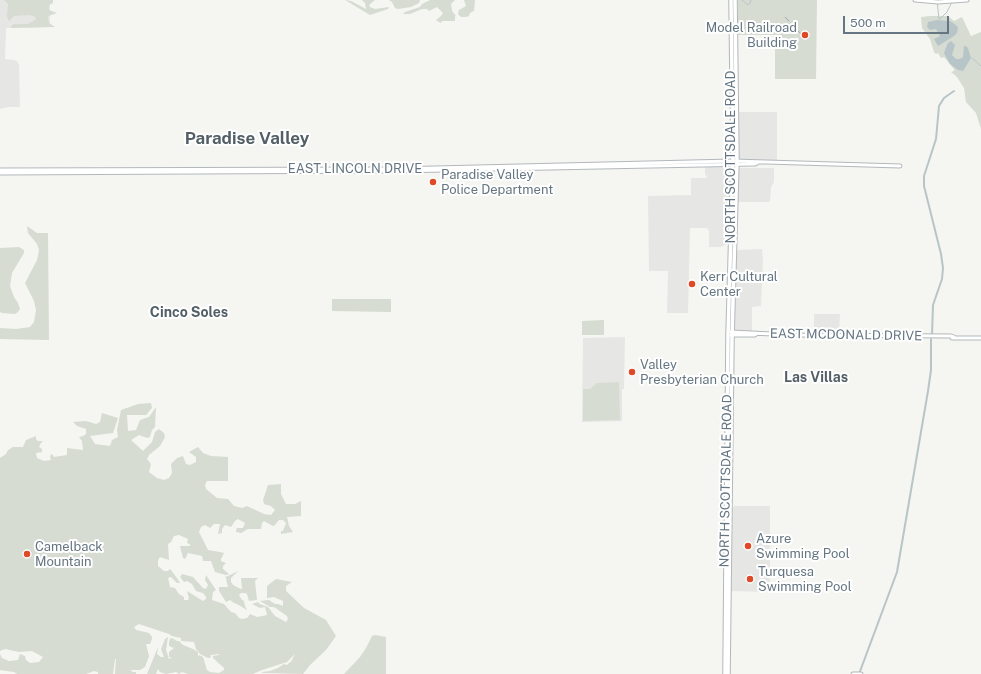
<!DOCTYPE html>
<html>
<head>
<meta charset="utf-8">
<style>
	body { margin:0 }
	#map { position:relative; width:981px; height:674px; overflow:hidden; background:#f5f5f1; font-family:"Public Sans",sans-serif }
	canvas { display:block }
	.scale { position:absolute; left:843px; top:16px; width:106px; height:18px; box-sizing:border-box; border:2px solid #657682; border-top:0; padding-left:5px; font-size:12px; line-height:14px; white-space:nowrap; color:#657682; -webkit-text-stroke:3px #fff; paint-order:stroke }
</style>
</head>
<body>
<div id="map">
<canvas width="981" height="674"></canvas>
<div class="scale">500 m</div>
</div>
<script>
const ctx = document.querySelector('canvas').getContext('2d');
ctx.lineJoin = 'round';
function paint(path, color) { ctx.fillStyle = color; ctx.fill(path, 'evenodd'); }
const poly = rows => new Path2D(rows.map(r => 'M' + r).join(''));
function stroke(path, color, width, dash) { ctx.strokeStyle = color; ctx.lineWidth = width; ctx.lineCap = dash ? 'butt' : 'round'; ctx.setLineDash(dash || []); ctx.stroke(path); }
function drawText(font, color, halo, rows, align = 'center') {
  ctx.font = font + ' "Public Sans",sans-serif'; ctx.lineWidth = 4; ctx.setLineDash([]); ctx.textBaseline = 'middle'; ctx.strokeStyle = halo; ctx.fillStyle = color; for (const [text, x, y, turn = 0] of rows) {
    ctx.save(); ctx.translate(x, y); ctx.rotate((+turn || 0) * Math.PI / 180); ctx.textAlign = isNaN(turn) ? turn : align; if (halo) ctx.strokeText(text, 0, 0); ctx.fillText(text, 0, 0); ctx.restore();
  }
}
const built = poly([
	[0,0,50,0,50,27,6,28,5,59,14,60,18,62,19,65,20,107,8,107,0,109],
	[738,112,777,112,777,161,740,160,738,158],
	[723,166,730,174,728,244,720,247,709,247,709,231,707,228,690,228,688,313,667,313,668,271,649,271,648,196,691,195,691,178,706,178,707,177,705,174,705,167],
	[741,168,774,168,774,182,771,187,770,202,738,202,739,169],
	[762,249,763,261,761,306,752,307,752,332,735,330,734,329,736,250],
	[814,314,840,314,839,333,814,333],
	[625,337,624,389,622,389,622,421,582,422,583,338],
	[734,506,770,506,770,592,731,591,732,509]
]);
const green = poly([
	[4,0,53,0,53,3,49,5,49,10,57,13,48,16,48,18,49,23,55,27,11,28,11,26,14,24,28,24,35,20,36,18,34,16,28,15,14,16,9,21,7,17,8,4],
	[345,0,351,1,366,9,365,3,362,0,375,0,369,5,370,7,375,9,389,7,388,9,370,15],
	[389,0,420,0,419,3,411,7,398,9,395,8,392,2],
	[430,0,455,0,451,4,452,11,456,16,455,16,455,21,442,21,441,23,437,21,436,20,441,16,443,13,437,7,429,11,427,9,422,9,410,14,403,14,405,12,420,7,422,4],
	[464,0,475,0,474,11,470,13,469,16,466,17,461,17,458,14,459,10,466,6],
	[738,0,817,0,816,79,775,79,775,35,737,35],
	[930,16,948,16,954,21,962,17,971,36,981,32,981,129,976,113,966,102,964,88,957,77,951,72,954,71,954,69,944,57,941,58,938,53,936,54,934,52,930,39,922,28,921,17],
	[27,226,37,233,48,233,49,340,0,339,0,328,16,329,30,327,34,322,36,310,34,301,25,283,37,260,39,250,37,244,28,233],
	[19,247,24,250,24,253,12,273,10,286,14,297,18,303,20,309,18,312,15,314,2,313,0,312,0,248],
	[332,299,391,299,391,312,332,311],
	[604,320,604,335,582,335,582,321],
	[619,382,620,420,583,421,583,389,590,389,597,383],
	[151,403,152,408,146,415,127,415,128,431,136,430,140,420,149,417,156,407,155,427,152,430,150,437,147,438,139,435,131,440,143,451,152,442,155,432,159,429,164,433,165,437,160,446,149,455,147,459,151,464,149,472,157,478,164,480,169,478,172,473,171,464,177,458,183,456,186,464,190,465,196,462,196,457,189,452,198,447,203,453,211,456,228,457,228,481,207,481,205,485,206,489,217,498,228,499,234,506,242,508,247,506,264,514,271,515,275,510,271,506,264,504,263,500,268,485,281,484,281,494,286,504,295,504,301,501,301,516,287,517,289,526,293,532,281,534,281,531,283,531,286,523,283,520,279,520,275,525,273,526,264,521,262,523,261,529,248,529,241,533,236,532,236,530,237,528,243,528,245,523,238,519,235,521,231,527,225,525,222,529,222,533,218,534,220,524,214,524,210,528,205,525,201,527,199,532,208,550,220,552,224,553,221,559,221,561,226,563,223,566,223,569,229,574,226,575,215,572,211,561,203,561,202,556,188,553,185,559,183,558,180,546,190,546,190,544,187,543,188,539,179,535,174,536,171,542,168,544,169,560,160,557,158,560,158,566,164,571,168,571,170,569,171,570,177,578,180,583,177,583,171,577,168,578,170,587,175,588,179,594,184,597,184,600,188,600,189,598,187,591,203,601,206,599,206,597,203,593,196,591,192,584,187,581,184,582,180,577,182,574,193,577,203,588,206,589,208,585,205,580,206,575,216,590,213,592,212,600,224,604,231,612,235,613,239,618,242,619,247,618,250,614,257,617,267,615,265,607,260,608,252,604,258,602,260,604,268,607,275,616,286,622,288,619,287,616,274,607,270,607,260,601,269,600,275,604,278,604,283,606,283,601,274,597,267,598,267,586,276,579,292,582,286,586,286,591,304,608,326,620,336,636,326,650,310,665,303,674,262,673,262,672,270,671,278,668,284,664,287,665,290,662,291,662,295,654,287,662,262,670,253,674,188,674,182,672,179,674,176,672,166,674,160,672,158,669,156,674,147,674,158,647,157,654,161,657,164,657,161,649,165,639,168,637,166,650,169,659,172,657,169,657,169,652,174,648,169,646,169,642,170,639,172,638,177,641,179,641,183,645,193,649,198,652,198,657,199,655,203,657,207,670,210,672,219,673,224,670,224,668,213,658,213,656,219,655,219,654,211,655,210,658,208,658,200,654,196,649,194,642,181,641,181,638,172,636,169,634,139,624,134,627,136,630,149,633,152,637,152,639,150,644,146,644,149,656,145,667,140,670,130,670,133,672,136,672,136,674,115,674,116,659,115,659,113,674,98,674,98,672,94,671,86,674,17,674,14,672,0,670,0,654,2,658,9,661,18,660,20,654,25,656,26,660,30,663,39,662,43,657,32,651,19,652,5,649,0,651,0,458,6,454,8,450,13,447,23,447,26,440,36,436,36,439,38,441,43,441,41,443,39,447,42,449,42,452,36,453,37,458,44,461,51,460,50,456,52,454,54,457,67,455,67,448,83,450,82,441,79,437,83,436,86,434,86,429,77,426,73,422,86,421,96,424,100,422,102,413,118,418,113,433,90,436,95,444,110,446,112,440,118,437,117,430,121,410,138,404],
	[238,571,231,578,231,582,233,585,241,589,242,589,241,578,258,578,255,581,257,600,249,601,247,594,245,593,241,593,239,595,242,600,244,601,245,606,247,610,237,604,234,603,230,600,226,602,219,591,219,587,228,587,226,578,225,577,228,576],
	[375,635,386,637,386,674,344,674,360,657,366,648,372,636]
]);
const water = poly([
	[937,20,950,21,956,25,958,28,957,33,954,36,938,46,934,39,940,36,936,29,930,30,927,27,928,22],
	[951,41,955,45,952,55,956,59,960,59,963,57,964,46,966,46,968,48,971,58,963,71,958,70,950,64,944,53,947,45,948,43]
]);
const stream = poly([
	[742,0,748,5,750,3,751,0],
	[937,0,939,19],
	[940,19,947,12,952,2],
	[972,58,981,66]
]);
const canal = poly([
	[932,335,933,305,942,279,943,268,941,254,924,186,924,176,936,139,939,106,944,98,954,91],
	[859,674,897,572,928,391,931,370,931,339]
]);
const secondary = poly([
	[915,0,938,2,967,0],
	[0,170,392,169,733,161,900,166],
	[0,173,394,171,755,164,757,163],
	[731,332,793,335,951,336,954,337],
	[731,335,755,335,756,334],
	[952,338,981,338],
	[853,674,861,674]
]);
const primary = poly([
	[725,674,728,335,733,159,731,0],
	[728,674,732,337,737,161,735,0]
]);
const rail = poly([
	[785,17,802,35]
]);
const markers = [
	[805,35,4,"#df4928"],
	[433,182,4,"#df4928"],
	[692,284,4,"#df4928"],
	[632,372,4,"#df4928"],
	[748,546,4,"#df4928"],
	[27,554,4,"#df4928"],
	[750,579,4,"#df4928"]
];
const poiNames = [
	["Model Railroad",797,28,"right"],
	["Building",797,43,"right"],
	["Paradise Valley",441,175],
	["Police Department",441,190],
	["Kerr Cultural",700,277],
	["Center",700,292],
	["Valley",640,365],
	["Presbyterian Church",640,380],
	["Azure",756,539],
	["Swimming Pool",756,554],
	["Camelback",35,547],
	["Mountain",35,562],
	["Turquesa",758,572],
	["Swimming Pool",758,587]
];
const streetNames = [
	["NORTH SCOTTSDALE ROAD",731,157,-90],
	["EAST LINCOLN DRIVE",355,169],
	["EAST MCDONALD DRIVE",846,335,1],
	["NORTH SCOTTSDALE ROAD",726,481,-89]
];
const neighbourhoodNames = [
	["Cinco Soles",189,313],
	["Las Villas",816,378]
];
const districtNames = [
	["Paradise Valley",247,139]
];
paint(built, '#e6e6e5');
paint(green, '#d6dcd2');
paint(water, '#b8c5c8');
stroke(stream, '#b8c5c8', 1);
stroke(canal, '#b8c5c8', 2);
stroke(secondary, '#b3b8bc', 5);
stroke(primary, '#b3b8bb', 5.5);
stroke(secondary, '#fff', 3);
stroke(primary, '#fff', 3.5);
stroke(rail, '#a1a8ac', 1, [6, 3]);
for (const [x, y, r, color] of markers) { const dot = new Path2D(); dot.arc(x, y, r, 0, 2 * Math.PI); ctx.fillStyle = color; ctx.fill(dot); stroke(dot, '#fff', 1.5); }
drawText('13px', '#657682', '#fff', poiNames, 'left');
drawText('13px', '#657682', '#fff', streetNames);
drawText('bold 14px', '#525f67', '#fff', neighbourhoodNames);
drawText('bold 17px', '#525f67', '#fff', districtNames);
</script>
</body>
</html>
